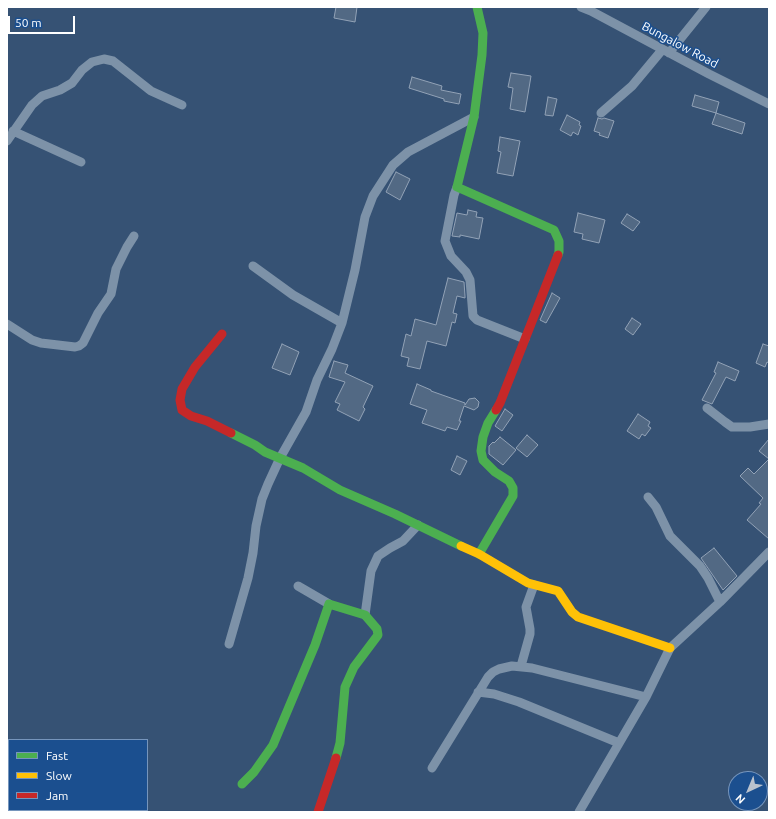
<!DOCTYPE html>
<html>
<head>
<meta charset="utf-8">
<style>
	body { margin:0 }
	#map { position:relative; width:776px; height:819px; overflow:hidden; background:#365274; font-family:Ubuntu,sans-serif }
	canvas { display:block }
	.frame { position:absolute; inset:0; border:8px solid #fff; pointer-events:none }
	.legend { position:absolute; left:8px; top:739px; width:140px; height:72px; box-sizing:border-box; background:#1b4f8f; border:1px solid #7695bc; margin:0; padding:5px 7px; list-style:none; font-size:12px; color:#fff }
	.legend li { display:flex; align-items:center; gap:8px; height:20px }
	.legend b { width:20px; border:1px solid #7695bc }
	.north { position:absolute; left:728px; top:771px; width:40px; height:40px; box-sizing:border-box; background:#1b4f8f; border:1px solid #7695bc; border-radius:50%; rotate:224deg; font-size:11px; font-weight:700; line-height:16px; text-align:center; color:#fff }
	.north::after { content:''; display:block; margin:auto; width:14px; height:18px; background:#b9c2ce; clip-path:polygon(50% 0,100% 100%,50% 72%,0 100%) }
	.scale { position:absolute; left:8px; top:16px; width:67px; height:18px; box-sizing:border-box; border:2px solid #fff; border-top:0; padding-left:5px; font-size:12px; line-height:14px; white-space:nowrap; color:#fff; -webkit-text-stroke:3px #1b4f8f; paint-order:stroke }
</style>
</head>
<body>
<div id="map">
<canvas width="776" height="819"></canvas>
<div class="frame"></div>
<ul class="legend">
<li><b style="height:5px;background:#4caf50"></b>Fast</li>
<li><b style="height:5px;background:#ffc107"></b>Slow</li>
<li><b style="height:5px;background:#c62828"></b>Jam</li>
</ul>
<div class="north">N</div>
<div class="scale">50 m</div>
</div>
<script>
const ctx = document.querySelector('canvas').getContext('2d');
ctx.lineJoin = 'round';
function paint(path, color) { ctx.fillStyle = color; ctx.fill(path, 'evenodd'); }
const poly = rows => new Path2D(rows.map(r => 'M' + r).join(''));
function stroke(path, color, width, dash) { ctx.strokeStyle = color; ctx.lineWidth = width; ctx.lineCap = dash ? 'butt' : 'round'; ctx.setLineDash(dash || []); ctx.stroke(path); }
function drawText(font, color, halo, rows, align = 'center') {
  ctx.font = font + ' Ubuntu,sans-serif'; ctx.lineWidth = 3; ctx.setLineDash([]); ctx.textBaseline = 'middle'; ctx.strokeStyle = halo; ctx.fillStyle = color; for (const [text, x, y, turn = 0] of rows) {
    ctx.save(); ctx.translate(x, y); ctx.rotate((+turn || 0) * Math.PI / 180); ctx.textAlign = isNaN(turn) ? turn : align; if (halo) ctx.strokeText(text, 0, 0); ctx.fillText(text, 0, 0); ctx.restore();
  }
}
const building = poly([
	[336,7,357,7,355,22,334,18,336,7],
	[511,73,531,76,525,112,510,109,513,88,508,87,511,73],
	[412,77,442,86,441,90,461,94,459,104,444,101,444,99,409,88,412,77],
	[695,95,719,102,716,113,692,106,695,95],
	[548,97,557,99,553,116,545,115,548,97],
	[716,113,745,123,742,134,712,124,716,113],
	[567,115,580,122,579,125,581,126,578,135,573,132,571,136,560,130,567,115],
	[598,118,602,119,604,118,614,121,608,138,599,135,600,133,594,131,598,118],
	[500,137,520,141,513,176,497,173,501,152,498,151,500,137],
	[396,172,410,179,400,200,386,192,396,172],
	[468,210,477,212,476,217,483,218,479,239,460,235,460,237,452,236,457,213,467,215,468,210],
	[578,213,605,220,599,243,582,239,583,234,574,232,578,213],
	[627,214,640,222,633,231,621,223,627,214],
	[448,278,464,282,465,296,465,298,457,296,453,313,457,314,455,323,452,322,446,346,427,341,420,369,407,366,409,358,401,356,406,334,411,336,415,319,436,325,448,278],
	[552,293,560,298,546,323,540,320,552,293],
	[632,318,641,324,633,335,625,329,632,318],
	[282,344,299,352,290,375,272,368,282,344],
	[763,344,769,346,769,363,767,362,765,367,756,363,763,344],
	[334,361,348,365,345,373,373,386,363,407,365,409,359,421,337,410,340,404,335,402,345,382,329,377,334,361],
	[718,362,739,371,735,381,726,377,712,404,702,400,716,373,714,372,718,362],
	[417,384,431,390,431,391,465,403,465,405,469,399,475,398,479,402,478,407,474,410,464,406,459,421,461,421,457,430,447,427,445,431,422,423,427,410,410,404,417,384],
	[505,409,513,415,502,431,495,426,505,409],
	[638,414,650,422,648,426,651,428,645,436,642,434,639,439,627,431,638,414],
	[527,435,538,445,527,457,516,448,527,435],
	[500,437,516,450,503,465,489,454,489,446,493,442,494,443,500,437],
	[769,439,769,539,747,520,761,504,759,503,763,498,740,476,748,468,754,474,769,459,759,451,769,439],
	[457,456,467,461,460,475,451,470,457,456],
	[714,548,737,576,723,590,701,558,714,548]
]);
const street = poly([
	[581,7,591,11,709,74,769,104],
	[669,53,706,7],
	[601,113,632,86,662,50],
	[13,131,81,162],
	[7,141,32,105,42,96,60,90,72,83,82,70,92,62,104,59,113,61,151,91,182,105],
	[457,187,454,195,445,241,451,256,466,272,470,280,473,316,477,320,525,339],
	[253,266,293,295,342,323],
	[7,324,32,340,41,343,75,347,79,346,83,343,98,313,111,294,116,269,127,247,134,236],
	[707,408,725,422,732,427,750,427,769,424],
	[648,497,656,507,670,536,700,566,708,578,720,602],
	[298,586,329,604],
	[365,615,371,571,378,556,390,548,403,541,418,525],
	[229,644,248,578,253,553,256,526,262,499,268,484,280,458,306,412,317,380,332,349,342,323,355,270,365,217,373,196,393,165,408,152,474,117],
	[521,666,530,634,530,629,526,607,534,585],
	[478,692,494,694,519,702,619,743],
	[432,768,488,677,493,672,499,669,512,666,532,668,646,697],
	[579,812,646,697,670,648,720,602,769,552]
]);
const fast = poly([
	[477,7,483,33,482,55,474,117,457,187,554,230,559,241,559,252,558,255],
	[231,433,255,445,265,452,303,468,340,490,395,514,461,546],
	[479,554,513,496,513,488,509,481,495,472,483,460,481,451,483,437,488,423,496,410],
	[242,784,254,772,273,745,315,645,329,604,365,615,377,629,378,635,354,667,345,687,340,743,336,758]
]);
const slow = poly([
	[461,546,479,554,528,583,558,591,572,612,578,617,670,648]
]);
const jam = poly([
	[222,334,195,367,182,389,180,400,182,410,191,416,207,421,231,433],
	[496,410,500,403,558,255],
	[318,812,336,758]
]);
const streetNames = [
	["Bungalow Road",680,45,28]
];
paint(building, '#526984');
stroke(building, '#92a2b6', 1);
stroke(street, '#7d92a8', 9);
stroke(fast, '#4caf50', 9);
stroke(slow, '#ffc107', 9);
stroke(jam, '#c62828', 9);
drawText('12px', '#fff', '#1b4f8f', streetNames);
</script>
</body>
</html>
